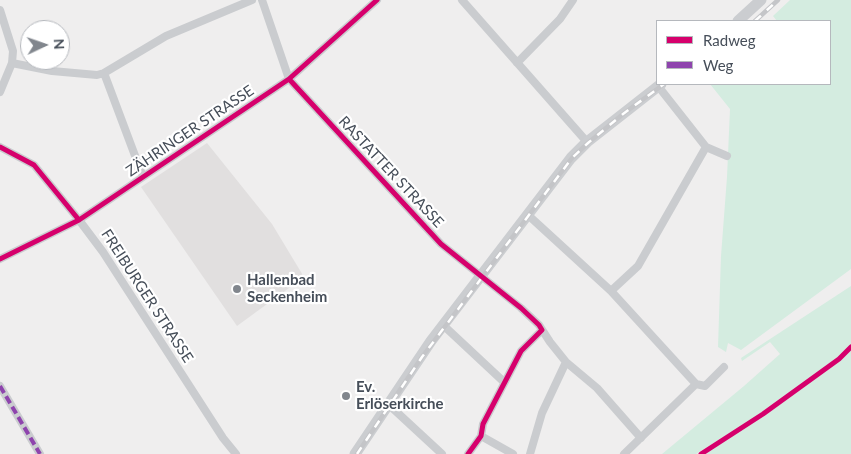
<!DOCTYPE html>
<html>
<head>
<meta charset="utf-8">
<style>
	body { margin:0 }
	#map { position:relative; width:851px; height:454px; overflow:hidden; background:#efeeee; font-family:Lato,sans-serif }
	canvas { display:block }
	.legend { position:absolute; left:656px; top:20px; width:175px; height:65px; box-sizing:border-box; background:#fff; border:1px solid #b5b8bd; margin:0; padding:6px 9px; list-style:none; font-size:15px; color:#464e59 }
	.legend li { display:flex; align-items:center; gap:10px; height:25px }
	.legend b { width:25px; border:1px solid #b5b8bd }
	.north { position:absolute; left:20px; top:20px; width:50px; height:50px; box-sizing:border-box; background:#fff; border:1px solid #b5b8bd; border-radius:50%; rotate:87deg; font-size:14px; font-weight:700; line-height:20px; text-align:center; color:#464e59 }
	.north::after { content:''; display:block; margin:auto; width:18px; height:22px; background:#81868d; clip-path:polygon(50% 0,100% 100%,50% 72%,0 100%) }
</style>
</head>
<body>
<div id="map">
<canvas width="851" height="454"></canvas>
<ul class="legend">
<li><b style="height:6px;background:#d6006c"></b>Radweg</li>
<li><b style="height:6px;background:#8e44ad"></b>Weg</li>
</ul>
<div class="north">N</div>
</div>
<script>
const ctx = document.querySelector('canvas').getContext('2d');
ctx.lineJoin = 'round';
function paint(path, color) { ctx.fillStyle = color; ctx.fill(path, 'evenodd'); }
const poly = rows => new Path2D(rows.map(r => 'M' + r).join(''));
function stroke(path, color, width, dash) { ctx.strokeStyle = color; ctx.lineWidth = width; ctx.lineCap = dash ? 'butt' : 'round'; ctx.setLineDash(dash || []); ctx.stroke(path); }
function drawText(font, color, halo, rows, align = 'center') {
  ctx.font = font + ' Lato,sans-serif'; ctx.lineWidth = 4.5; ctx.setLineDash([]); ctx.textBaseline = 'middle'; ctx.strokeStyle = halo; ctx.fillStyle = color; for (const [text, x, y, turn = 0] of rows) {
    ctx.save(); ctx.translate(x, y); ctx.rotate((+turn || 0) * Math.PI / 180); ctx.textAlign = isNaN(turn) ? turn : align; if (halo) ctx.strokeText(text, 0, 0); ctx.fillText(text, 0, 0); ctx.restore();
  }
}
const education = poly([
	[207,143,272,224,304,277,237,326,141,187]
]);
const green = poly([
	[790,0,851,0,851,269,741,350,728,343,726,352,718,347,721,256,727,177,730,109,710,84,830,84,830,21,777,21,773,16],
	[851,286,851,345,838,357,764,412,696,454,662,454,744,386,780,354,770,342,742,361,741,358],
	[851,349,851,454,704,454,765,415,840,360]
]);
const street = poly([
	[262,0,289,79,441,244,521,308,539,325,550,342,566,362,597,388,641,438],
	[462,0,587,142],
	[0,10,13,51,12,63,0,92],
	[12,63,52,71,97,75,104,73,166,36,252,0],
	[517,63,560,19,573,0],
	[104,73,143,177],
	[0,147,34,165,79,220,103,252,223,438,236,454],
	[706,147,727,156],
	[528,215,611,291,696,384],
	[0,259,79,220,289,79,377,0],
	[611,291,638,266,706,147,658,86],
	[443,325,504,382],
	[696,384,705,386,724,367],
	[0,386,40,454],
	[388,404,442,454],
	[481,436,513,454],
	[468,454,481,436,483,424,521,351,542,330],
	[530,454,542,413,566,362],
	[624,454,696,384]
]);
const secondary = poly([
	[738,21,761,0],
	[355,454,431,341,571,158,587,142,661,84]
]);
const rail = poly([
	[755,21,778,0],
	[357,454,422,357,572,158,588,143,623,114,664,84]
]);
const quiet = poly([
	[0,386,40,454]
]);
const cycleway = poly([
	[289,79,441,244,521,308,539,325,542,330,521,351,483,424,481,436,468,454],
	[0,147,34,165,79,220],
	[0,259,79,220,289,79,377,0],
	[701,454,763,414,839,359,851,347]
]);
const markers = [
	[237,289,5,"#81868d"],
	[346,396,5,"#81868d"]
];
const streetNames = [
	["ZÄHRINGER STRASSE",190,131,-34],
	["RASTATTER STRASSE",391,172,47],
	["FREIBURGER STRASSE",147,296,57]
];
const poiNames = [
	["Hallenbad",247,280],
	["Seckenheim",247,297],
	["Ev.",356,387],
	["Erlöserkirche",356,404]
];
paint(education, '#e1dfdf');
paint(green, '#d4ece0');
stroke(street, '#cacccf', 8);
stroke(secondary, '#cbcdd0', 11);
stroke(rail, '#c4c5c8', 4.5);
stroke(rail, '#fff', 2.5, [8]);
stroke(quiet, '#8e44ad', 4, [8, 4]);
stroke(cycleway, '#d6006c', 5);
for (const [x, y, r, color] of markers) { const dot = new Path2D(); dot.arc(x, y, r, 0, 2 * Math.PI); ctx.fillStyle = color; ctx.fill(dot); stroke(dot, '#fff', 2); }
drawText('15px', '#464e59', '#fff', streetNames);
drawText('bold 15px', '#464e59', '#fff', poiNames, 'left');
</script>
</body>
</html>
